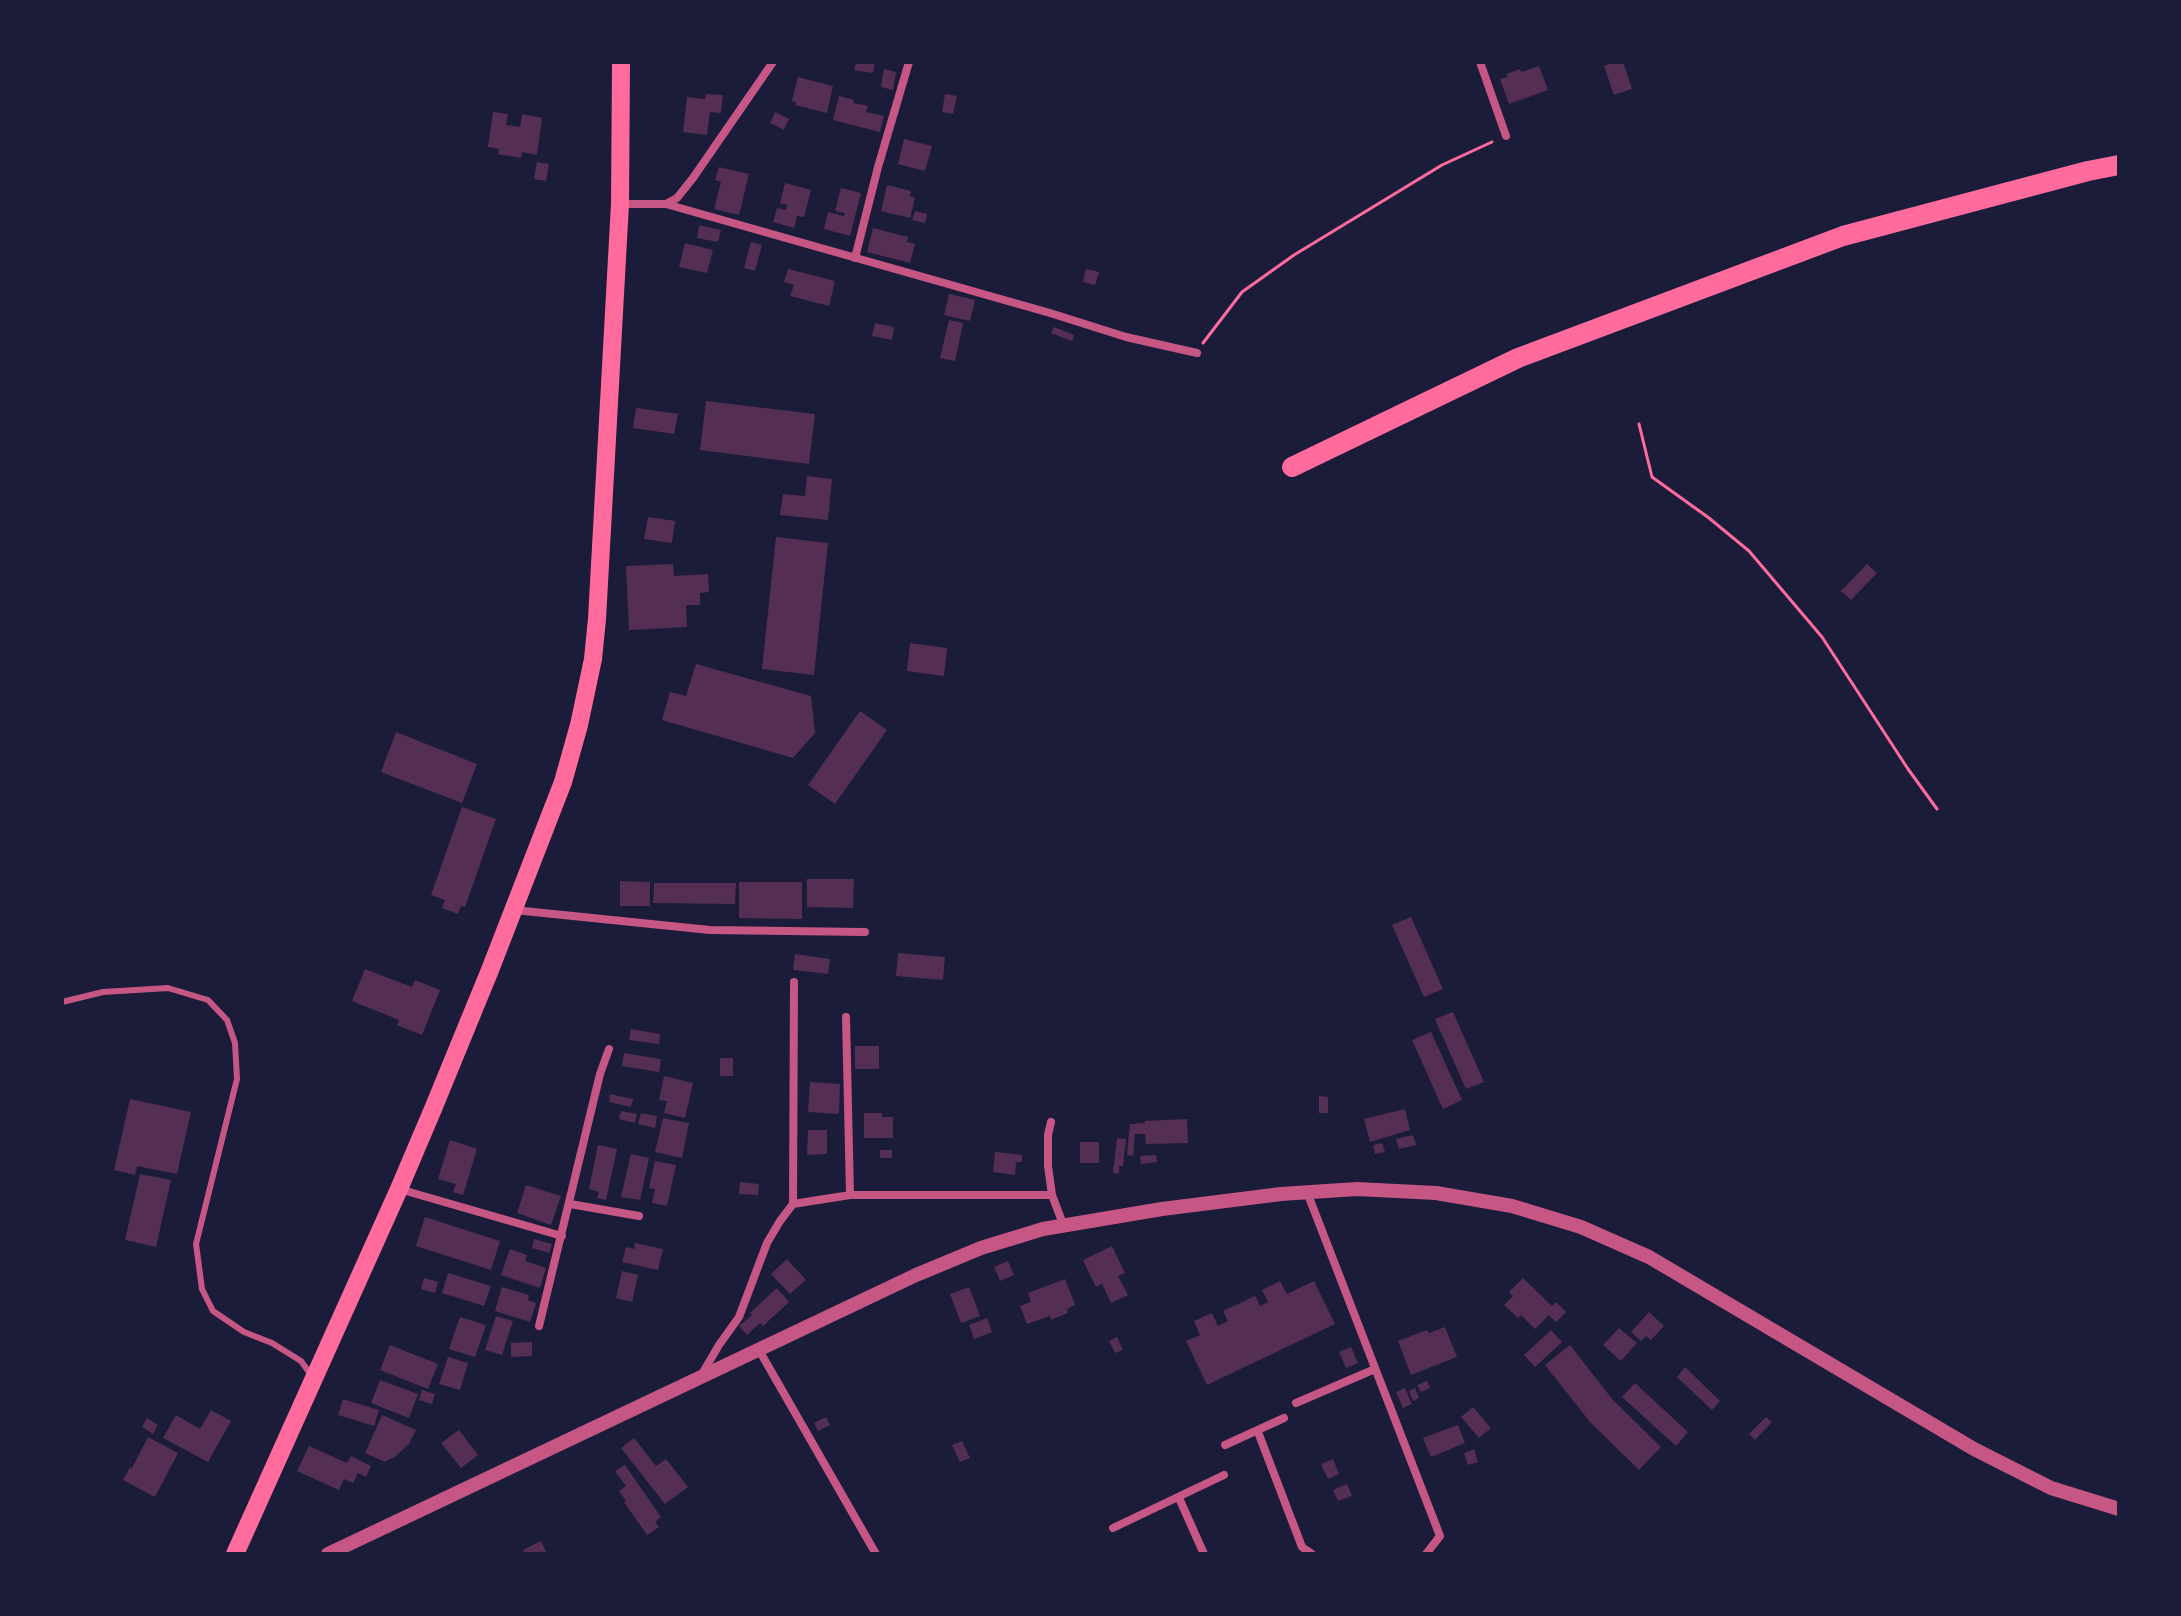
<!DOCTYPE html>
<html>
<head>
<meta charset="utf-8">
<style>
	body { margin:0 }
	#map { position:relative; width:2181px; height:1616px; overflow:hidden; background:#1b1b3a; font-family:Inter,sans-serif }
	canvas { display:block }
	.frame { position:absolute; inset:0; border:64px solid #1b1b3a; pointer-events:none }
</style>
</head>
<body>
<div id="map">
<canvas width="2181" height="1616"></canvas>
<div class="frame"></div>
</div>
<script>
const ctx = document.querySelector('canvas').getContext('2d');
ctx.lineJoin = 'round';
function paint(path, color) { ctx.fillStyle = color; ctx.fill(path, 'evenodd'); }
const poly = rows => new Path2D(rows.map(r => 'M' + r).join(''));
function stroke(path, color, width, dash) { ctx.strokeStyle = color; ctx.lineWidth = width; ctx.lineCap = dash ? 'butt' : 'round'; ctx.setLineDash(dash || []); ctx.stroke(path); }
const building = poly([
	[856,62,875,62,873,73,854,70],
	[1615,62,1623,62,1632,89,1614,95,1604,66],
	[1539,66,1548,90,1509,104,1500,79,1508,77,1506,74,1520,69,1521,72],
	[884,69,896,72,893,90,881,87],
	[798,77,833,86,827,113,795,105,796,102,792,101],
	[706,94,723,95,721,113,710,112,707,135,683,132,687,97,705,99],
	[945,94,957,96,953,114,942,112],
	[839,96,854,100,853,103,868,106,866,112,884,116,880,132,833,120],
	[493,112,508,114,506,125,520,127,522,114,542,118,537,155,522,152,521,158,498,154,499,149,488,147],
	[775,112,789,119,784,130,770,123],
	[904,139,932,146,925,171,898,164],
	[537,162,549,164,546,181,534,179],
	[719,167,749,174,739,215,714,209,721,182,715,180],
	[785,183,811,190,804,217,797,216,794,228,773,222,777,208,786,210,787,205,780,203],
	[887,185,911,191,910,196,915,198,910,218,881,211],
	[841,188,861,193,850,236,824,229,828,212,844,216,845,213,835,211],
	[915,211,927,214,925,223,912,220],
	[699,225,721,230,718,242,697,238],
	[873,228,908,237,907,242,915,244,910,263,867,252],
	[751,242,762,245,755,271,744,268],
	[685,243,713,250,707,273,679,267],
	[788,269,835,281,829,306,790,296,794,285,784,282],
	[1086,269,1099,272,1095,285,1083,282],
	[949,294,975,300,970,321,944,315],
	[949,320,963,323,955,361,940,358],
	[875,323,894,327,892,340,872,336],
	[1054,327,1074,335,1072,341,1051,333],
	[706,401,815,414,809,464,700,450],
	[636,408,678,414,674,434,633,428],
	[807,476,832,479,828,520,780,515,783,494,805,496],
	[648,517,675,521,672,543,644,539],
	[776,537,828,543,814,675,762,669],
	[673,564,674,576,708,574,709,592,700,593,700,605,686,605,687,627,629,630,626,566],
	[1867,564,1877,573,1851,600,1841,591],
	[910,643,947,648,944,676,907,671],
	[696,664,811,696,815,733,793,758,662,720,670,692,686,696],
	[860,711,887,730,835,804,808,785],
	[396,732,477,764,462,803,381,772],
	[462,807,496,819,465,907,461,906,458,914,442,908,445,900,431,895],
	[807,879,854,879,853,908,807,907],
	[620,881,650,882,650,906,620,906],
	[739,882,802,882,802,919,739,918],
	[654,883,736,883,735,904,653,903],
	[1411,917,1443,989,1424,997,1392,925],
	[898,953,945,957,943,980,896,976],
	[795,954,830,959,828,974,793,970],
	[365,969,412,987,415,980,440,990,422,1035,397,1025,399,1020,352,1001],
	[1453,1012,1484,1082,1466,1089,1435,1019],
	[631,1029,660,1034,659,1044,629,1040],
	[1431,1032,1462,1100,1443,1109,1412,1040],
	[855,1046,879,1046,879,1069,855,1069],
	[624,1053,661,1059,659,1072,622,1066],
	[720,1058,733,1058,733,1076,720,1076],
	[664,1076,693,1083,685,1118,664,1113,667,1101,659,1100],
	[810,1082,840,1084,839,1114,808,1112],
	[610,1094,633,1099,631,1107,609,1102],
	[1319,1096,1328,1097,1328,1113,1319,1113],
	[130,1099,191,1112,177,1174,137,1166,135,1175,114,1170],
	[1405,1109,1410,1130,1370,1142,1364,1119],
	[621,1111,637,1114,635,1123,619,1119],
	[641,1113,657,1116,655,1128,638,1124],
	[864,1113,882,1113,882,1117,893,1117,893,1138,864,1138],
	[663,1118,689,1123,682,1158,655,1152],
	[1187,1119,1188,1143,1146,1144,1145,1134,1135,1134,1133,1156,1127,1155,1130,1124,1145,1123,1145,1121],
	[808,1130,827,1130,827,1154,807,1155],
	[1413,1135,1416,1145,1399,1149,1396,1139],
	[1117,1138,1126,1139,1123,1166,1119,1166,1119,1174,1113,1173],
	[450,1140,477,1149,463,1195,453,1192,456,1184,438,1179],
	[1080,1142,1099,1142,1099,1163,1080,1163],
	[1382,1143,1385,1152,1375,1154,1373,1145],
	[598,1145,617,1149,606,1200,597,1198,599,1192,589,1189],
	[880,1150,892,1150,892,1158,880,1158],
	[995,1152,1022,1155,1022,1162,1016,1162,1015,1175,993,1172],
	[631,1154,649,1158,640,1200,621,1197],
	[1156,1155,1157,1162,1141,1164,1140,1156],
	[655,1161,676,1165,667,1206,652,1203,655,1189,649,1188],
	[140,1174,171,1180,156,1247,125,1240],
	[740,1182,759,1184,758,1195,739,1194],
	[526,1185,561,1196,551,1225,517,1213],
	[425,1217,500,1241,491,1270,416,1246],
	[534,1239,552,1244,549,1253,532,1248],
	[635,1243,663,1249,658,1270,622,1262,626,1247,634,1249],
	[1112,1246,1125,1273,1118,1276,1128,1295,1111,1303,1102,1284,1096,1287,1083,1260],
	[510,1249,527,1255,525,1261,546,1268,540,1288,501,1275],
	[787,1259,806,1280,790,1294,771,1274],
	[1008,1261,1014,1275,1000,1281,994,1267],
	[622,1271,638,1275,632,1302,616,1298],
	[448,1273,491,1286,484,1306,442,1293],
	[424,1278,438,1282,435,1293,421,1289],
	[1523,1278,1552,1306,1556,1302,1566,1312,1556,1322,1549,1315,1535,1329,1521,1315,1518,1318,1504,1305,1513,1296,1509,1292],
	[1065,1279,1075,1305,1067,1309,1068,1313,1051,1320,1050,1316,1027,1324,1020,1306,1031,1302,1028,1293],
	[1280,1281,1287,1294,1314,1281,1335,1324,1207,1385,1186,1341,1200,1335,1194,1321,1212,1313,1218,1326,1228,1321,1223,1311,1255,1296,1260,1306,1268,1302,1262,1290],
	[502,1287,529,1295,528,1300,536,1303,530,1322,495,1311],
	[969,1287,980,1316,961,1323,950,1294],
	[777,1288,789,1302,763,1326,760,1323,747,1335,739,1326,752,1315,750,1313],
	[1649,1312,1664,1326,1651,1340,1646,1336,1641,1341,1631,1332],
	[496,1316,513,1321,502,1355,485,1350],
	[460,1317,486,1325,475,1357,449,1349],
	[987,1318,992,1332,974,1339,969,1325],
	[1445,1327,1457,1357,1411,1375,1398,1341,1427,1330,1429,1333],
	[1619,1328,1637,1343,1621,1361,1603,1345],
	[1551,1330,1562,1342,1535,1367,1524,1355],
	[1117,1337,1123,1350,1115,1353,1109,1341],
	[532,1342,532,1356,511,1357,511,1343],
	[390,1345,438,1364,428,1389,380,1370],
	[1570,1345,1613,1400,1661,1447,1639,1470,1590,1422,1545,1365],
	[1351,1347,1358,1363,1346,1368,1339,1352],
	[448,1357,468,1363,460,1390,439,1384],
	[1685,1367,1720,1401,1712,1410,1677,1377],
	[380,1380,418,1394,409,1418,371,1403],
	[1427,1381,1430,1388,1421,1392,1417,1385],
	[1635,1383,1688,1432,1676,1446,1622,1397],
	[1405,1388,1412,1404,1403,1408,1396,1392],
	[1415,1388,1419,1398,1413,1401,1409,1391],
	[422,1390,435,1394,432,1404,419,1400],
	[343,1399,379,1410,374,1426,338,1415],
	[1473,1407,1491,1428,1479,1438,1461,1417],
	[211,1410,231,1421,208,1462,163,1438,176,1415,200,1429],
	[382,1415,416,1430,409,1444,396,1456,385,1462,365,1453],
	[826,1417,830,1425,818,1431,814,1423],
	[1766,1417,1772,1422,1755,1440,1749,1434],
	[147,1418,158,1425,153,1434,142,1427],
	[1458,1425,1465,1443,1431,1457,1423,1438],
	[459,1430,478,1455,461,1468,441,1443],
	[148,1437,178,1453,155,1497,123,1480,130,1467,132,1468],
	[634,1438,656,1466,666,1459,688,1487,665,1504,621,1448],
	[962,1441,970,1458,960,1462,952,1445],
	[309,1446,347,1463,351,1456,371,1466,366,1477,358,1473,353,1483,344,1479,339,1490,297,1471],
	[1474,1449,1478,1462,1468,1465,1464,1453],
	[1333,1459,1339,1474,1328,1479,1321,1464],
	[625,1465,661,1517,655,1522,659,1527,647,1535,624,1502,626,1501,619,1491,626,1486,615,1471],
	[1347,1484,1352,1496,1338,1501,1333,1490],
	[541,1541,547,1554,525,1554,523,1550]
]);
const path = poly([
	[1203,343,1242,292,1294,255,1442,165,1492,142],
	[1639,424,1652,477,1709,518,1749,551,1822,637,1908,769,1937,809]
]);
const service = poly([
	[62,1002,103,992,168,988,208,1000,227,1020,235,1043,237,1079,196,1244,202,1289,213,1311,244,1332,272,1343,301,1361,311,1375]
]);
const minor = poly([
	[1480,62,1506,136],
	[621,204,666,204,1050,313,1126,337,1197,353],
	[666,204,677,198,693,178,773,62],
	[855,258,878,167,909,62],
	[514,910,710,930,865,932],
	[846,1017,850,1195],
	[1051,1122,1048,1135,1048,1166,1052,1195,1063,1224],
	[399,1189,562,1236],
	[1307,1192,1440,1536,1426,1554],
	[570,1204,639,1216],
	[793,1204,850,1195,1052,1195],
	[539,1326,600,1074,609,1049],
	[759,1350,876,1554],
	[702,1374,719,1345,739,1317,767,1243,780,1221,793,1204,794,982],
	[1296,1403,1375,1369],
	[1258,1432,1302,1547,1312,1554],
	[1225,1445,1284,1418],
	[1179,1498,1204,1554],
	[1113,1528,1224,1475]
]);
const tertiary = poly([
	[328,1554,916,1275,981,1248,1043,1229,1162,1209,1281,1194,1357,1189,1436,1193,1512,1206,1581,1227,1649,1257,1974,1449,2051,1488,2119,1509]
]);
const trunk = poly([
	[235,1554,399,1189,433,1109,490,970,563,782,579,725,593,659,597,619,620,204,621,62]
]);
const motorway = poly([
	[1292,467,1518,358,1843,236,2088,171,2119,165]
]);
paint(building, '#542f53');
stroke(path, '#ff6b9d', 3);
stroke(service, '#c65784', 6);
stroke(minor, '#c65784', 8);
stroke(tertiary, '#c65784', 14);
stroke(trunk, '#ff6b9d', 18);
stroke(motorway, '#ff6b9d', 20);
</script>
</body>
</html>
